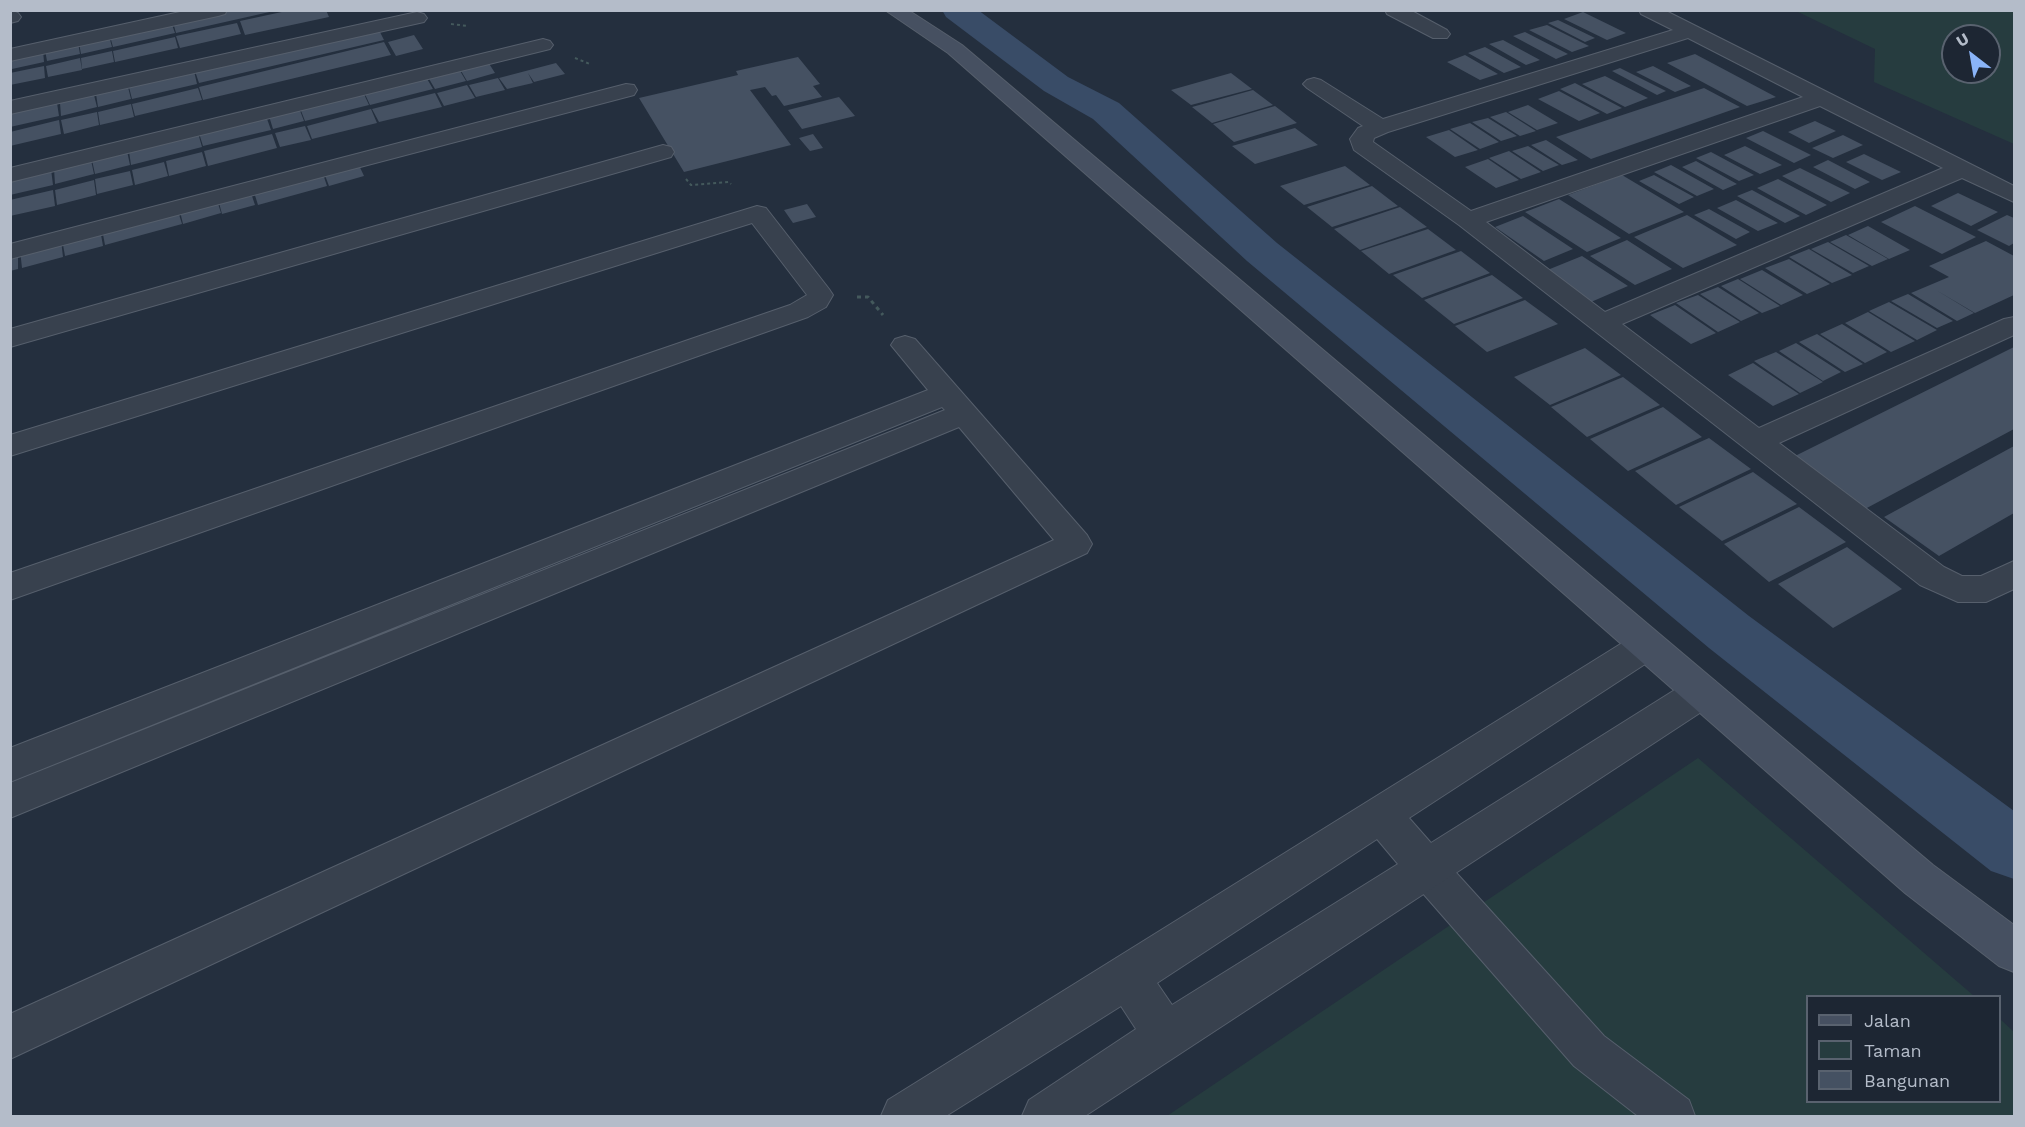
<!DOCTYPE html>
<html>
<head>
<meta charset="utf-8">
<style>
	body { margin:0 }
	#map { position:relative; width:2025px; height:1127px; overflow:hidden; background:#242f3e; font-family:"Work Sans",sans-serif }
	canvas { display:block }
	.frame { position:absolute; inset:0; border:12px solid #b4bcc9; pointer-events:none }
	.legend { position:absolute; left:1806px; top:995px; width:195px; height:108px; box-sizing:border-box; background:#1d2633; border:2px solid #59626f; margin:0; padding:8px 10px; list-style:none; font-size:18px; color:#b4bcc9 }
	.legend li { display:flex; align-items:center; gap:12px; height:30px }
	.legend b { width:30px; border:2px solid #59626f }
	.north { position:absolute; left:1941px; top:24px; width:60px; height:60px; box-sizing:border-box; background:#1d2633; border:2px solid #59626f; border-radius:50%; rotate:329deg; font-size:16px; font-weight:700; line-height:24px; text-align:center; color:#b4bcc9 }
	.north::after { content:''; display:block; margin:auto; width:21px; height:27px; background:#8ab4f8; clip-path:polygon(50% 0,100% 100%,50% 72%,0 100%) }
</style>
</head>
<body>
<div id="map">
<canvas width="2025" height="1127"></canvas>
<div class="frame"></div>
<ul class="legend">
<li><b style="height:8px;background:#465061"></b>Jalan</li>
<li><b style="height:16px;background:#263c3f"></b>Taman</li>
<li><b style="height:16px;background:#455162"></b>Bangunan</li>
</ul>
<div class="north">U</div>
</div>
<script>
const ctx = document.querySelector('canvas').getContext('2d');
ctx.lineJoin = 'round';
function paint(path, color) { ctx.fillStyle = color; ctx.fill(path, 'evenodd'); }
const poly = rows => new Path2D(rows.map(r => 'M' + r).join(''));
function stroke(path, color, width, dash) { ctx.strokeStyle = color; ctx.lineWidth = width; ctx.lineCap = dash ? 'butt' : 'round'; ctx.setLineDash(dash || []); ctx.stroke(path); }
const green = poly([
	[1796,11,2014,11,2014,144,1874,82,1875,49],
	[1953,36,1989,36,1989,72,1953,72],
	[1698,758,1974,996,1808,996,1808,1102,2000,1102,2000,1019,2014,1032,2014,1116,1167,1116]
]);
const canal = poly([
	[942,10,978,10,1068,77,1119,103,1277,243,1749,616,2014,811,2014,879,1991,871,1709,648,1247,261,1093,119,1044,91,946,17,942,10]
]);
const building = poly([
	[226,10,274,11,176,33,173,22],
	[291,10,326,10,329,17,245,35,240,21],
	[1583,12,1626,33,1607,40,1564,19],
	[1558,20,1595,38,1585,42,1548,23],
	[171,22,175,33,113,47,110,36],
	[237,23,241,34,180,48,176,36],
	[1547,25,1589,46,1572,52,1529,30],
	[378,28,384,40,199,83,195,71],
	[1525,32,1568,54,1556,59,1513,36],
	[414,35,423,49,396,56,388,42],
	[109,36,112,47,81,54,79,43],
	[175,37,178,48,115,62,113,51],
	[1503,40,1540,60,1526,65,1489,44],
	[384,42,391,55,203,100,199,87],
	[78,43,80,54,47,61,45,50],
	[1485,47,1521,67,1504,73,1468,53],
	[43,50,44,62,12,69,12,57],
	[112,51,114,62,82,69,81,58],
	[1695,54,1712,63,1776,97,1747,106,1667,63],
	[1465,55,1498,74,1480,80,1447,62],
	[798,57,820,84,813,86,822,97,784,106,776,95,772,96,765,87,750,90,791,145,684,172,639,98,738,75,736,71],
	[80,58,82,70,48,77,46,66],
	[488,62,495,73,467,81,460,69],
	[556,63,565,74,534,82,528,73,533,83,507,89,499,78],
	[44,66,45,78,10,85,10,73],
	[1653,66,1691,86,1675,92,1636,72],
	[1620,68,1666,91,1657,95,1612,71],
	[459,69,466,81,435,89,428,77],
	[194,71,197,84,132,99,129,87],
	[1231,73,1252,89,1191,105,1171,90],
	[1605,76,1648,98,1625,107,1582,84],
	[426,77,433,89,370,105,364,92],
	[498,78,505,90,476,97,469,85],
	[1575,83,1622,108,1607,114,1560,89],
	[467,85,475,98,444,106,437,93],
	[128,87,131,99,98,107,96,94],
	[198,88,202,100,135,116,132,104],
	[1704,88,1740,107,1591,159,1556,137],
	[1253,90,1273,105,1212,123,1192,107],
	[1559,91,1600,113,1579,121,1538,99],
	[363,92,369,105,305,121,300,108],
	[435,93,442,107,379,122,372,109],
	[94,95,97,107,61,116,60,103],
	[839,97,855,116,802,129,788,110],
	[57,103,59,116,10,127,10,114],
	[131,104,134,117,100,125,98,112],
	[1528,105,1558,123,1537,130,1508,112],
	[1275,106,1297,123,1234,142,1213,124],
	[299,108,304,121,273,129,269,116],
	[371,109,377,123,312,139,307,126],
	[97,112,99,125,64,134,61,120],
	[1506,112,1536,131,1520,136,1490,117],
	[266,116,271,130,203,146,199,133],
	[1488,118,1517,136,1501,141,1472,122],
	[59,120,61,134,10,146,10,132],
	[1815,121,1836,131,1809,143,1788,132],
	[1470,123,1499,142,1480,149,1450,129],
	[305,126,311,140,280,147,275,133],
	[1295,128,1318,145,1255,164,1232,146],
	[1449,130,1478,150,1455,157,1426,137],
	[1763,131,1811,155,1794,163,1746,138],
	[198,133,202,147,131,165,129,151],
	[272,134,277,148,208,166,204,151],
	[813,134,823,148,810,151,799,138],
	[1843,135,1863,145,1833,158,1812,148],
	[1546,140,1578,160,1562,165,1531,145],
	[1528,146,1559,165,1543,171,1512,151],
	[1745,146,1782,165,1760,174,1724,155],
	[127,151,130,165,95,174,92,160],
	[1509,151,1541,172,1521,179,1489,158],
	[202,152,206,166,169,176,166,161],
	[1711,152,1754,175,1739,181,1696,158],
	[1864,154,1901,172,1882,180,1846,162],
	[1488,159,1519,180,1496,188,1465,167],
	[91,160,94,174,55,184,54,169],
	[1828,160,1870,182,1855,189,1813,167],
	[357,161,364,176,329,186,323,170],
	[1696,161,1737,184,1723,190,1682,167],
	[164,162,168,176,135,185,132,170],
	[1671,165,1714,189,1697,196,1654,172],
	[1345,166,1370,185,1304,205,1280,186],
	[1800,168,1850,193,1831,202,1782,176],
	[51,169,53,185,10,195,10,179],
	[130,171,133,185,97,194,95,179],
	[322,171,327,186,258,205,253,189],
	[1622,175,1684,212,1629,234,1568,195],
	[1654,175,1694,197,1679,204,1639,181],
	[1778,179,1827,205,1806,215,1757,188],
	[94,180,96,195,57,205,55,190],
	[1372,186,1398,206,1332,227,1307,207],
	[53,190,55,206,10,216,10,200],
	[250,190,255,205,222,214,218,199],
	[1752,190,1800,216,1785,223,1737,196],
	[1958,193,1998,212,1971,226,1931,206],
	[216,197,221,213,183,224,179,207],
	[1559,199,1621,238,1587,252,1525,212],
	[1736,200,1778,223,1758,231,1717,208],
	[807,204,816,217,793,223,784,210],
	[1915,206,1976,237,1942,254,1881,222],
	[1400,207,1427,227,1360,250,1334,229],
	[177,208,182,224,105,245,102,229],
	[1709,209,1750,232,1736,239,1694,215],
	[1687,215,1737,245,1683,268,1634,237],
	[2007,215,2014,218,2014,243,2009,246,1977,230],
	[1523,216,1573,249,1544,261,1495,227],
	[1868,226,1910,250,1889,259,1848,235],
	[100,229,103,246,65,256,62,239],
	[1428,229,1456,250,1389,274,1361,251],
	[1846,235,1888,259,1872,266,1830,242],
	[61,240,63,257,22,268,20,250],
	[1627,240,1672,269,1635,285,1590,256],
	[1986,241,2014,256,2014,295,1975,313,1936,290,1974,313,1957,321,1911,293,1949,277,1929,266],
	[1828,242,1869,266,1853,273,1811,249],
	[1809,249,1852,275,1832,283,1789,257],
	[18,251,18,269,10,271,10,253],
	[1461,251,1490,273,1422,298,1393,275],
	[1582,256,1628,286,1591,302,1545,271],
	[1789,259,1830,284,1807,294,1765,268],
	[1762,270,1803,295,1781,305,1740,279],
	[1492,275,1523,298,1454,324,1424,300],
	[1738,279,1780,306,1762,313,1721,286],
	[1718,287,1759,313,1741,321,1700,294],
	[1908,294,1953,321,1937,328,1891,301],
	[1698,295,1740,322,1718,332,1676,303],
	[1525,300,1558,324,1487,352,1455,326],
	[1889,302,1937,330,1917,340,1869,311],
	[1675,305,1716,333,1691,344,1650,315],
	[1868,312,1915,341,1891,352,1845,323],
	[1842,324,1887,352,1865,363,1820,334],
	[1817,334,1863,364,1845,372,1799,342],
	[1796,343,1841,372,1823,381,1779,351],
	[2014,347,2014,429,1865,509,1793,457],
	[1585,348,1621,375,1550,405,1514,377],
	[1776,352,1823,382,1800,393,1754,361],
	[1753,363,1799,394,1773,406,1728,375],
	[1623,377,1660,405,1587,437,1551,407],
	[1663,407,1702,437,1628,471,1590,439],
	[1709,438,1751,469,1676,505,1635,471],
	[2014,446,2014,513,1939,556,1884,517],
	[1753,472,1797,504,1722,541,1679,507],
	[1799,507,1846,542,1769,582,1724,544],
	[1847,547,1902,589,1833,628,1778,584]
]);
const pathFar1 = poly([
	[451,24,467,26],
	[575,58,590,64],
	[686,179,691,185,729,182,731,184]
]);
const path = poly([
	[857,297,868,297,883,315]
]);
const lane = poly([
	[1427,851,1441,856,1604,1036,1689,1100,1695,1116,1638,1116,1574,1066,1413,882,1408,869,1413,856,1427,851]
]);
const street = poly([
	[10,10,18,13,21,17,18,21,10,23,10,10],
	[189,10,227,10,225,14,218,16,10,61,10,49,189,10],
	[1385,10,1410,10,1447,30,1450,34,1447,38,1433,38,1387,14,1385,10],
	[1639,10,1664,10,2014,186,2014,202,1962,178,1622,324,1759,428,2004,319,2014,317,2014,335,1779,443,1944,567,1962,576,1981,576,2014,561,2014,589,1986,602,1958,602,1920,585,1459,225,1354,150,1350,139,1358,128,1363,126,1307,88,1303,84,1307,80,1314,78,1321,80,1383,119,1673,30,1641,14,1639,10],
	[1688,38,1803,97,1471,211,1373,142,1374,138,1388,132,1688,38],
	[1820,106,1943,168,1605,312,1486,222,1820,106],
	[417,12,424,14,427,18,424,22,10,114,10,101,417,12],
	[543,39,550,41,553,45,550,49,10,182,10,168,543,39],
	[626,84,634,85,637,90,634,95,10,259,10,244,626,84],
	[663,145,671,147,674,152,671,157,10,347,10,329,663,145],
	[757,206,766,208,829,289,833,295,826,307,808,317,10,600,10,573,790,305,807,295,752,223,10,456,10,435,757,206],
	[905,336,915,339,1087,535,1092,544,1087,553,10,1059,10,1014,1054,540,959,427,10,818,10,783,945,410,942,407,10,782,10,748,928,390,891,345,895,339,905,336],
	[1647,631,1659,635,1665,645,1659,655,1409,818,1431,843,1689,681,1702,677,1715,681,1720,692,1715,703,1085,1116,1022,1116,1029,1100,1136,1029,1121,1006,946,1116,881,1116,888,1100,1635,635,1647,631],
	[1377,839,1398,864,1172,1005,1157,983,1377,839]
]);
const secondary = poly([
	[885,10,908,10,962,45,1933,865,2014,925,2014,972,1999,966,1905,893,948,53,885,10]
]);
paint(green, '#263c3f');
paint(canal, '#394c67');
paint(building, '#455162');
stroke(lane, '#565f6c', 2);
stroke(street, '#565f6c', 2);
stroke(secondary, '#565f6c', 2);
stroke(pathFar1, '#44595c', 2, [3, 3]);
stroke(path, '#44595c', 3, [4, 4]);
paint(lane, '#38414e');
paint(street, '#38414e');
paint(secondary, '#465061');
</script>
</body>
</html>
